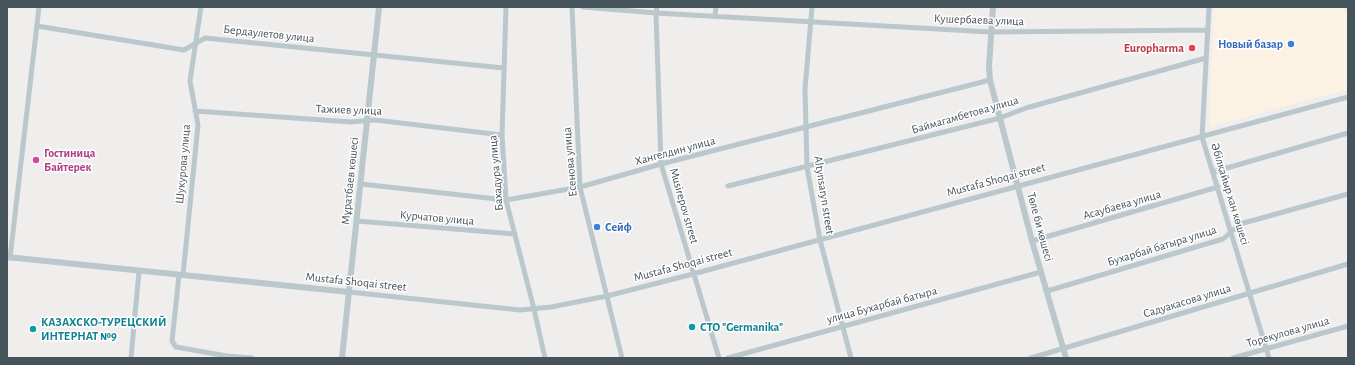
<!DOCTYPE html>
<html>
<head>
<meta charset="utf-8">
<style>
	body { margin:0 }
	#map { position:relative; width:1355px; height:365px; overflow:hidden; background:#f0eded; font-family:"Alegreya Sans",sans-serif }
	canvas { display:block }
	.frame { position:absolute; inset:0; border:8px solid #45535b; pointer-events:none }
</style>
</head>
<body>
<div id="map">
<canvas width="1355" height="365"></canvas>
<div class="frame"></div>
</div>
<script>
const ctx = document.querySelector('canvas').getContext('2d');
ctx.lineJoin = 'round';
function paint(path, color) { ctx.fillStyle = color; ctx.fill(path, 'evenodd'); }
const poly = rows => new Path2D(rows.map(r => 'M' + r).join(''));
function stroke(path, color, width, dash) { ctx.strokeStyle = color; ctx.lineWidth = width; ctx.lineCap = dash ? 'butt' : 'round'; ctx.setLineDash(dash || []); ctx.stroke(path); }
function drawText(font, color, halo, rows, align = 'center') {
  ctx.font = font + ' "Alegreya Sans",sans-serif'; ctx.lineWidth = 3; ctx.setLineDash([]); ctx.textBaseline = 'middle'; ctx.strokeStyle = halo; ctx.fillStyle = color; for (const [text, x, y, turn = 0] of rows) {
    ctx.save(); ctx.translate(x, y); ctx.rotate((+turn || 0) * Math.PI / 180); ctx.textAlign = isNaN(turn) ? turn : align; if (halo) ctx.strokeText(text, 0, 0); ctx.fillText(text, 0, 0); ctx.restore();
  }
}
const commercial = poly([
	[1214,7,1338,7,1348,12,1348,89,1210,127,1210,91]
]);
const minor = poly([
	[506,7,502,135,506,200,534,309,545,358],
	[572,7,580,187,622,358],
	[583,7,656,13,990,32,1208,30],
	[657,7,656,13,661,164,719,358],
	[812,7,805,89,807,167,820,240,851,358],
	[1209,7,1202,137,1269,358],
	[715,16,716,7],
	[37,26,184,50,205,38,504,68],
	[195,111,351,122,375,120,502,135],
	[1213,172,1348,133],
	[361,184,506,200,580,187,661,164,990,80],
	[728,186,1000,118,1026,108,1206,58],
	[357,221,515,234],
	[1032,241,1218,187],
	[10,258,39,7],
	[179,275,172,341,176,347,227,356,252,358],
	[183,275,198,125,190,81,201,7],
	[1047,291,1223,239,1240,224,1348,194],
	[349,292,520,310,551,307,607,296,693,274,1348,97],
	[131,358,139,271],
	[728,358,1041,272],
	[1031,358,1348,264],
	[1233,358,1348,326]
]);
const tertiary = poly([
	[993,7,989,66,990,80,1032,241,1066,358],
	[7,257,349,292],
	[342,358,379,7]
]);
const markers = [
	[1291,44,4,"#3f7fe0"],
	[1192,48,4,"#e0444e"],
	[36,160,4,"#d1479c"],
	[597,227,4,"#3f7fe0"],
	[692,327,4,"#0f9aa8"],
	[33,329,4,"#0f9aa8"]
];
const streetNames = [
	["Кушербаева улица",979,20,2],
	["Бердаулетов улица",269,34,6],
	["Тажиев улица",349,110,2],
	["Баймагамбетова улица",965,115,-16],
	["Хангелдин улица",675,151,-15],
	["Есенова улица",570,162,-95],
	["Шукурова улица",183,164,-85],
	["Бахадура улица",496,173,-95],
	["Mustafa Shoqai street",996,180,-15],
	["Мұратбаев көшесі",350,181,-84],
	["Әбілқайыр хан көшесі",1230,194,73],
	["Altynsaryn street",824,195,81],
	["Асаубаева улица",1122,205,-16],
	["Musirepov street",684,206,74],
	["Курчатов улица",437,218,5],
	["Төле би көшесі",1040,227,75],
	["Бухарбай батыра улица",1162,246,-17],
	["Mustafa Shoqai street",683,265,-15],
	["Mustafa Shoqai street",356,282,6],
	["Садуакасова улица",1187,301,-17],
	["улица Бухарбай батыра",882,305,-15],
	["Торекулова улица",1288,332,-16]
];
const shopNames = [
	["Новый базар",1283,44],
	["Сейф",605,227,"left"]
];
const healthNames = [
	["Europharma",1184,48]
];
const hotelNames = [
	["Гостиница",44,153],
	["Байтерек",44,167]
];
const cultureNames = [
	["КАЗАХСКО-ТУРЕЦСКИЙ",41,322],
	["ИНТЕРНАТ №9",41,336],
	["СТО \"Germanika\"",700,327]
];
paint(commercial, '#fcf2e4');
stroke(minor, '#bac7cd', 5);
stroke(tertiary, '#bac7cd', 6);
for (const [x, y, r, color] of markers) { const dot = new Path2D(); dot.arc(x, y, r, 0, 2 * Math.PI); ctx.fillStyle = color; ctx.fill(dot); stroke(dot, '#fff', 1.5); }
drawText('12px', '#45535b', '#fff', streetNames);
drawText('bold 12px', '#366cbe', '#fff', shopNames, 'right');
drawText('bold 12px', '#be3a42', '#fff', healthNames, 'right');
drawText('bold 12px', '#b23c85', '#fff', hotelNames, 'left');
drawText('bold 12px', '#0d838f', '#fff', cultureNames, 'left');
</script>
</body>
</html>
